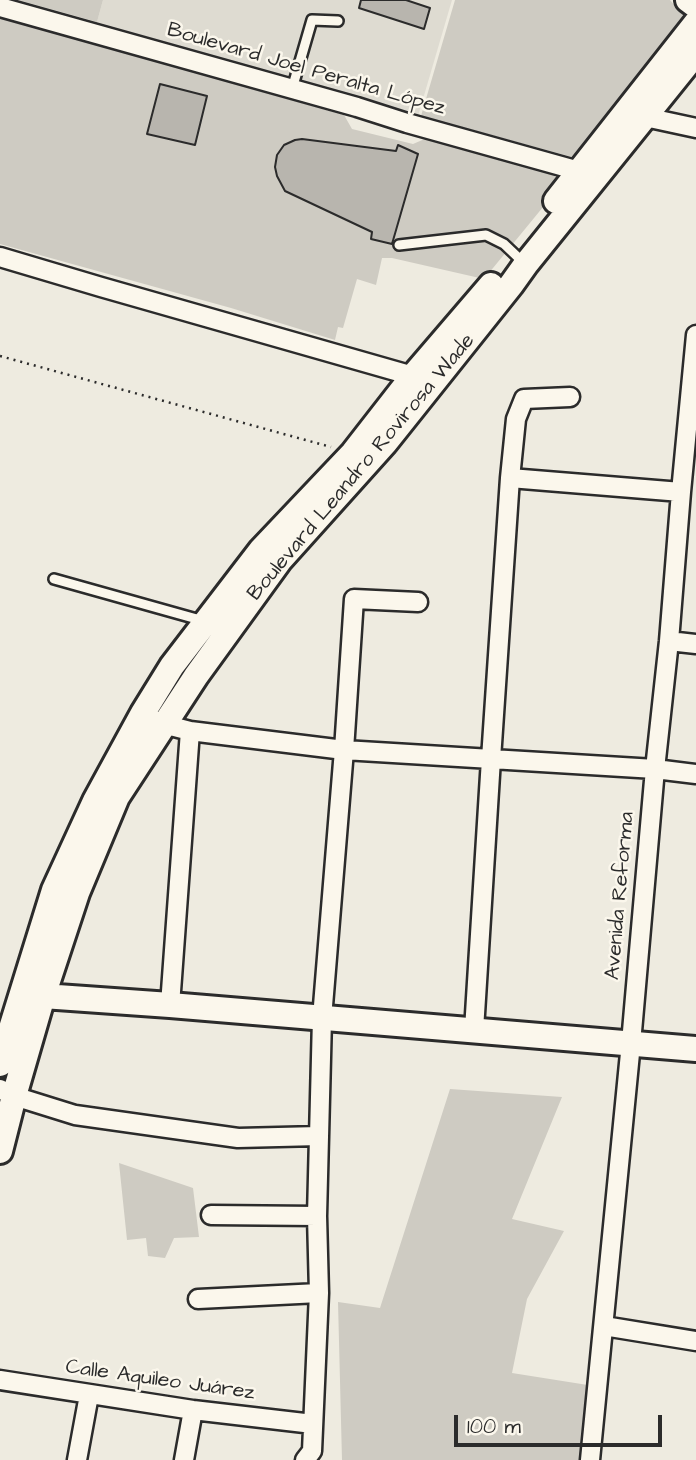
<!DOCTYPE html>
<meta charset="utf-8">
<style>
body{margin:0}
#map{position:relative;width:696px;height:1460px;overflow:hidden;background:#eeebe0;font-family:"Architects Daughter",sans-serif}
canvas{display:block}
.scale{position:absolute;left:454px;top:1415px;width:208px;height:32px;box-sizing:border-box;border:4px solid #2b2b2b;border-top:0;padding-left:9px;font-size:21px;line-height:24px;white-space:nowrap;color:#2b2b2b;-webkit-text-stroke:5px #fbf7ec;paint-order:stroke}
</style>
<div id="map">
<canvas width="696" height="1460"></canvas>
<div class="scale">100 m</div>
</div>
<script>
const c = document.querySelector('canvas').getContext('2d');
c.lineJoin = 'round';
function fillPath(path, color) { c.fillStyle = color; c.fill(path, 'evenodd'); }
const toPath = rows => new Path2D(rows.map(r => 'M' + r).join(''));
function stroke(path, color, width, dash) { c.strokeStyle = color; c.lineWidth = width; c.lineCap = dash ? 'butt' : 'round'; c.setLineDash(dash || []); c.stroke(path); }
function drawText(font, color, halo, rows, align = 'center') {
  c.font = font + ' "Architects Daughter",sans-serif'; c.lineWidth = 5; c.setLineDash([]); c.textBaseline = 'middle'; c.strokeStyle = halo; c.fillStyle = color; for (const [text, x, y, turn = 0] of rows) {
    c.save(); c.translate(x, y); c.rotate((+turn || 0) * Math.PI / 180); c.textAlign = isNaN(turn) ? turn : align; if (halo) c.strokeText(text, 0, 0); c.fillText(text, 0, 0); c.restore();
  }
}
fillPath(toPath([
 [103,0,452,0,418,116,97,22]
]), '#dedbd1');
fillPath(toPath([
 [18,0,103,0,97,22],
 [455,0,670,0,682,14,687,24,581,158,572,157,421,116],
 [0,17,344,115,352,129,413,144,427,138,541,171,552,174,558,179,557,190,484,279,392,258,382,258,376,285,357,279,343,328,338,327,335,340,231,308,0,244],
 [450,1089,562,1097,512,1219,564,1231,527,1299,512,1373,594,1386,586,1460,342,1460,338,1302,380,1308],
 [119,1163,193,1188,199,1237,174,1238,165,1258,148,1256,146,1238,127,1240]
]), '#cecbc2');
const building = toPath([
 [361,0,406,0,430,8,424,29,359,8,361,0],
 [160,84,207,96,195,145,147,134,160,84],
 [302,139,396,151,398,145,418,154,392,244,371,239,372,232,285,191,277,176,275,167,277,155,284,145,295,140,302,139]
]);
fillPath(building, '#b8b5ae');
stroke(building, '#2b2b2b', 2);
const lane = toPath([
 [292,89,312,20,338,21],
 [399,245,486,235,504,244,524,263],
 [54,579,204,621]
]);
const street = toPath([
 [0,7,357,107,407,123,579,171,589,171],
 [645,117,696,128],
 [0,257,101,287,413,376],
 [510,478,681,492],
 [669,641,696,644],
 [154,720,163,724,190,731,344,750,655,769,696,774],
 [170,1005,190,731],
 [474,1030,491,759,510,478,516,419,524,399,570,397],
 [0,1089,14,1096,75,1115,238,1138,319,1136],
 [211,1215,317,1216],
 [198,1299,319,1293],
 [604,1326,696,1341],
 [0,1380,193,1410,313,1424],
 [77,1460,89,1395],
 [184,1460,193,1410],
 [305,1460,312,1451,319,1293,317,1216,322,1018,344,750,354,599,418,602],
 [590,1460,631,1043,655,769,669,641,681,492,696,335]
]);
const secondary = toPath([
 [688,0,696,6],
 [556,201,696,23],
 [28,992,43,996,170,1005,696,1049],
 [0,1064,54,890,95,801,143,713,172,666,261,550,353,453,413,376,491,285],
 [0,1151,14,1096,43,996,77,893,117,797,196,676,280,560,385,443,511,285,526,264,696,53]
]);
stroke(lane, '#2b2b2b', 14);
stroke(street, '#2b2b2b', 23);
stroke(secondary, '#2b2b2b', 30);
stroke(toPath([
 [0,356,331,447]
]), '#2b2b2b', 2.5, [2, 5]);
stroke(lane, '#fbf7ec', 9);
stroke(street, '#fbf7ec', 18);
stroke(secondary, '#fbf7ec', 24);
drawText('21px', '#2b2b2b', '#fbf7ec', [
 ["Boulevard Joel Peralta López",306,70,16],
 ["Boulevard Leandro Rovirosa Wade",362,468,-50],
 ["Avenida Reforma",621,896,-85],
 ["Calle Aquileo Juárez",160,1381,8]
]);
</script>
